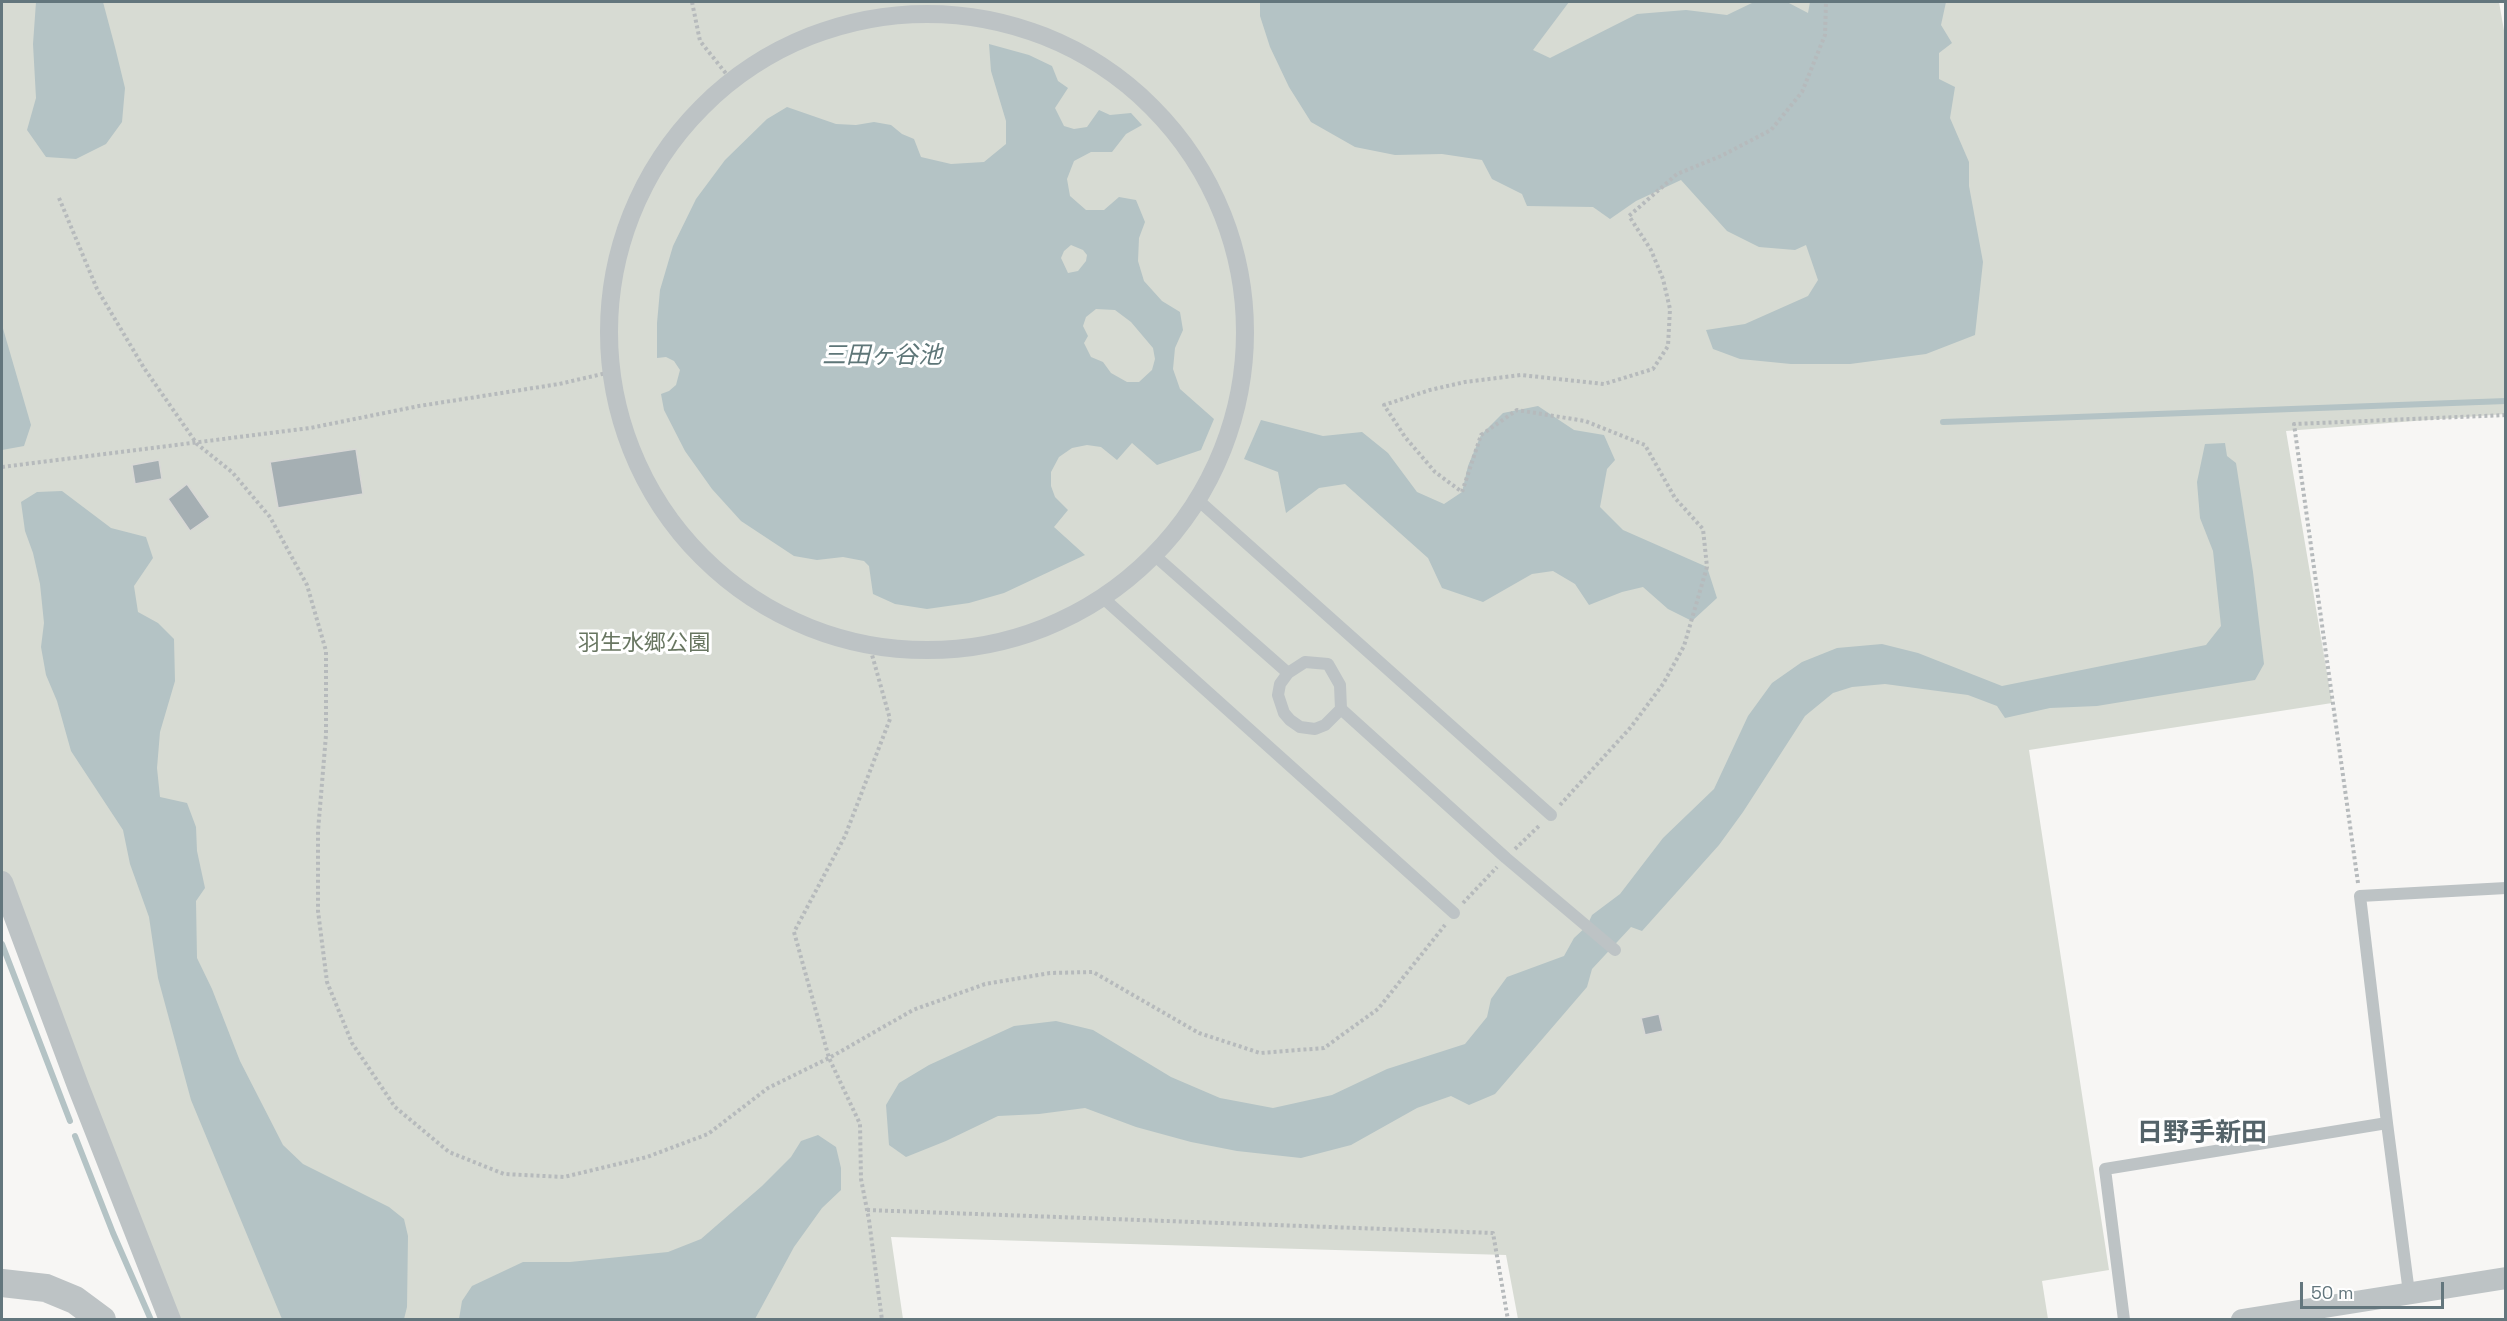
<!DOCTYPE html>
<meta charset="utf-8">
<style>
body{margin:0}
#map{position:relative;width:2507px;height:1321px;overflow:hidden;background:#f7f6f4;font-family:"Space Grotesk",sans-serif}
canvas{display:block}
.frame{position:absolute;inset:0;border:3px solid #63767d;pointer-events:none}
.scale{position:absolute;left:2300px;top:1282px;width:144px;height:27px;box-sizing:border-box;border:3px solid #63767d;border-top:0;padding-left:8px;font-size:18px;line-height:21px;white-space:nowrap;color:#63767d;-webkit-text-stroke:4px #fff;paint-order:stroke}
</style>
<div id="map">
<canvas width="2507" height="1321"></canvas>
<div class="frame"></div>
<div class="scale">50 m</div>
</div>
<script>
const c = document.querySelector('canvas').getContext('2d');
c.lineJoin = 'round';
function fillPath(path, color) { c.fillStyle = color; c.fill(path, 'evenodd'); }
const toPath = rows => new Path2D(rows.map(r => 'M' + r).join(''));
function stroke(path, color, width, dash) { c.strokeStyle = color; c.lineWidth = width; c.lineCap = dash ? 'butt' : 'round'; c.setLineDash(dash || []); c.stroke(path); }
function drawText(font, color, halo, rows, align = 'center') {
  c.font = font + ' "Space Grotesk","Noto Sans JP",sans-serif'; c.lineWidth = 6; c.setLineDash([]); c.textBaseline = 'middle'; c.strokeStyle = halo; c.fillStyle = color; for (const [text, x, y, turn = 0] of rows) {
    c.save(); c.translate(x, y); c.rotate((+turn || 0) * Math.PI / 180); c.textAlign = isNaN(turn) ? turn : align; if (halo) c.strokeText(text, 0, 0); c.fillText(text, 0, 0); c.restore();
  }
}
fillPath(toPath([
 [2,2,2499,2,2506,42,2505,414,2286,431,2332,703,2029,750,2109,1270,2042,1281,2048,1319,1518,1319,1506,1255,891,1237,903,1319,170,1319,2,891]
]), '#d7dbd3');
fillPath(toPath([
 [36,2,103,2,115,47,125,88,122,122,106,144,76,159,46,157,27,130,36,98,33,44],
 [1260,2,1569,2,1533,50,1550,58,1637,14,1686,10,1727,15,1754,2,1787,2,1808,13,1810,2,1946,2,1941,25,1952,43,1939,53,1939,79,1955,87,1950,118,1969,162,1969,186,1983,262,1975,335,1926,354,1850,364,1791,364,1740,359,1713,349,1706,330,1745,324,1808,296,1818,280,1806,245,1795,250,1759,247,1727,231,1681,180,1636,201,1610,219,1593,207,1527,206,1522,194,1492,179,1482,160,1442,154,1395,155,1355,147,1311,122,1289,87,1270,47,1260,16],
 [989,44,1029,55,1052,66,1058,81,1068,88,1055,108,1064,126,1074,129,1087,127,1099,110,1110,115,1131,113,1142,125,1126,134,1112,152,1091,152,1074,161,1067,179,1070,196,1086,210,1104,210,1119,197,1136,200,1145,222,1139,238,1138,261,1144,281,1162,301,1180,312,1183,330,1175,348,1173,369,1180,389,1214,419,1201,450,1157,465,1132,443,1117,460,1101,447,1087,445,1072,448,1059,457,1051,472,1051,486,1055,497,1068,510,1054,527,1085,555,1004,593,969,603,927,609,895,604,873,594,869,566,864,561,843,557,817,560,794,556,741,521,712,489,685,451,664,410,661,394,669,391,676,385,680,370,674,361,666,357,657,358,657,323,660,290,673,246,696,199,725,160,767,119,787,107,836,124,856,125,874,122,891,125,902,134,914,139,921,157,951,164,984,162,1006,144,1006,121,991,71],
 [1071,245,1083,250,1087,255,1086,261,1078,271,1068,273,1061,258,1064,251],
 [1096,309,1115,310,1131,322,1153,348,1155,359,1152,370,1139,382,1127,382,1111,373,1103,362,1091,357,1084,343,1088,336,1083,326,1086,317],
 [2,325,31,425,24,446,2,450],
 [1538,406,1574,430,1604,435,1615,460,1607,469,1600,507,1623,530,1707,567,1717,598,1692,621,1668,609,1643,587,1622,592,1589,605,1575,584,1553,571,1532,574,1483,602,1442,588,1428,558,1345,484,1319,488,1286,513,1278,472,1244,459,1261,420,1323,436,1362,432,1388,453,1417,492,1444,504,1462,492,1468,466,1481,435,1503,413],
 [2225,443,2227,456,2236,463,2253,572,2264,664,2255,680,2097,706,2050,708,2005,718,1997,706,1968,695,1885,684,1852,687,1833,693,1805,716,1743,812,1719,845,1642,931,1631,927,1592,969,1587,987,1495,1094,1469,1105,1451,1096,1417,1108,1351,1145,1301,1158,1237,1151,1191,1142,1136,1127,1085,1108,1039,1114,998,1116,946,1141,906,1157,889,1145,886,1105,899,1083,929,1065,1014,1026,1056,1021,1093,1030,1171,1077,1220,1098,1273,1108,1332,1095,1387,1069,1465,1044,1487,1017,1491,999,1507,977,1564,956,1574,938,1587,926,1592,915,1620,894,1663,838,1714,789,1748,716,1772,683,1802,662,1837,648,1882,644,1918,653,2002,686,2206,645,2221,626,2213,551,2200,518,2197,482,2205,444],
 [62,491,111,528,146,537,153,558,134,586,138,612,158,623,174,639,175,681,160,732,157,768,160,797,187,803,196,827,197,851,205,888,196,901,197,958,212,989,240,1061,283,1145,303,1164,389,1207,404,1219,408,1236,407,1307,404,1319,282,1319,191,1100,158,978,149,917,130,864,123,830,71,751,57,701,46,675,41,647,44,623,40,584,33,553,25,531,21,502,37,492],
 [818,1135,836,1147,841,1168,841,1190,822,1208,794,1247,755,1319,459,1319,462,1301,472,1286,523,1262,570,1262,668,1252,701,1239,762,1186,791,1157,801,1141]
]), '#b4c3c5');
stroke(toPath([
 [1943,422,2506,401],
 [2,944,70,1121],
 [75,1136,113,1233,151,1320]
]), '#b4c3c5', 6);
const building = toPath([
 [356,449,363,494,278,508,270,462,356,449],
 [159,460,162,479,135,484,132,465,159,460],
 [187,484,210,517,190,531,168,499,187,484],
 [1659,1014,1663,1031,1645,1035,1641,1018,1659,1014]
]);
fillPath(building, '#a5afb3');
stroke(building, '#d8d8d6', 1.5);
stroke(toPath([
 [692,2,700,41,732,81],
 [59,198,97,289,144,368,197,444,232,472,270,517,307,585,326,651,326,735,318,831,318,911,327,982,352,1043,395,1107,449,1152,504,1174,564,1177,647,1157,708,1134,768,1088,829,1058,913,1010,985,984,1050,973,1093,972,1199,1033,1260,1053,1324,1048,1378,1009,1445,925],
 [2,467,310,428,419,406,559,384,611,372],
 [869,644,890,719,845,836,794,932,829,1058,860,1124,861,1179,869,1220,882,1320],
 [1560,805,1631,727,1663,684,1684,646,1707,567,1703,529,1675,498,1645,445,1585,421,1517,410,1481,435,1462,492,1435,472,1405,437,1384,405,1430,390,1465,382,1521,375,1604,384,1653,369,1668,346,1670,309,1663,279,1651,250,1629,216,1677,174,1721,156,1771,130,1802,92,1825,35,1826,2],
 [1515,849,1540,825],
 [2358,883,2294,424,2506,415],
 [1463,903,1497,867],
 [867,1210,1493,1233,1508,1320]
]), '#b6babc', 4, [3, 3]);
stroke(toPath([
 [1198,500,1551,815],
 [1154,555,1288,673,1280,684,1278,695,1284,713,1290,720,1300,727,1315,729,1325,725,1341,709,1340,685,1328,664,1305,662,1288,673],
 [1102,597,1454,913],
 [1341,709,1506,858,1615,950],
 [2387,1123,2409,1293],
 [2124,1320,2105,1169,2387,1123,2360,896,2506,888]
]), '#bdc3c5', 12);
stroke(toPath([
 '609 332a318 318 0 1 1 636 0a318 318 0 1 1-636 0Z'
]), '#bdc3c5', 18);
stroke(toPath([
 [2,882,78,1086,170,1320],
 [2242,1320,2506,1278]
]), '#bdc3c5', 22);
stroke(toPath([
 [2,1283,46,1288,75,1300,102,1320]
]), '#bdc3c5', 28);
drawText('22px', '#687661', '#fff', [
 ["羽生水郷公園",644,644]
]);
drawText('italic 24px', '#5e7678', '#fff', [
 ["三田ヶ谷池",882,356]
]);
drawText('bold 26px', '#546369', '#fff', [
 ["日野手新田",2202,1134]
]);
</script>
